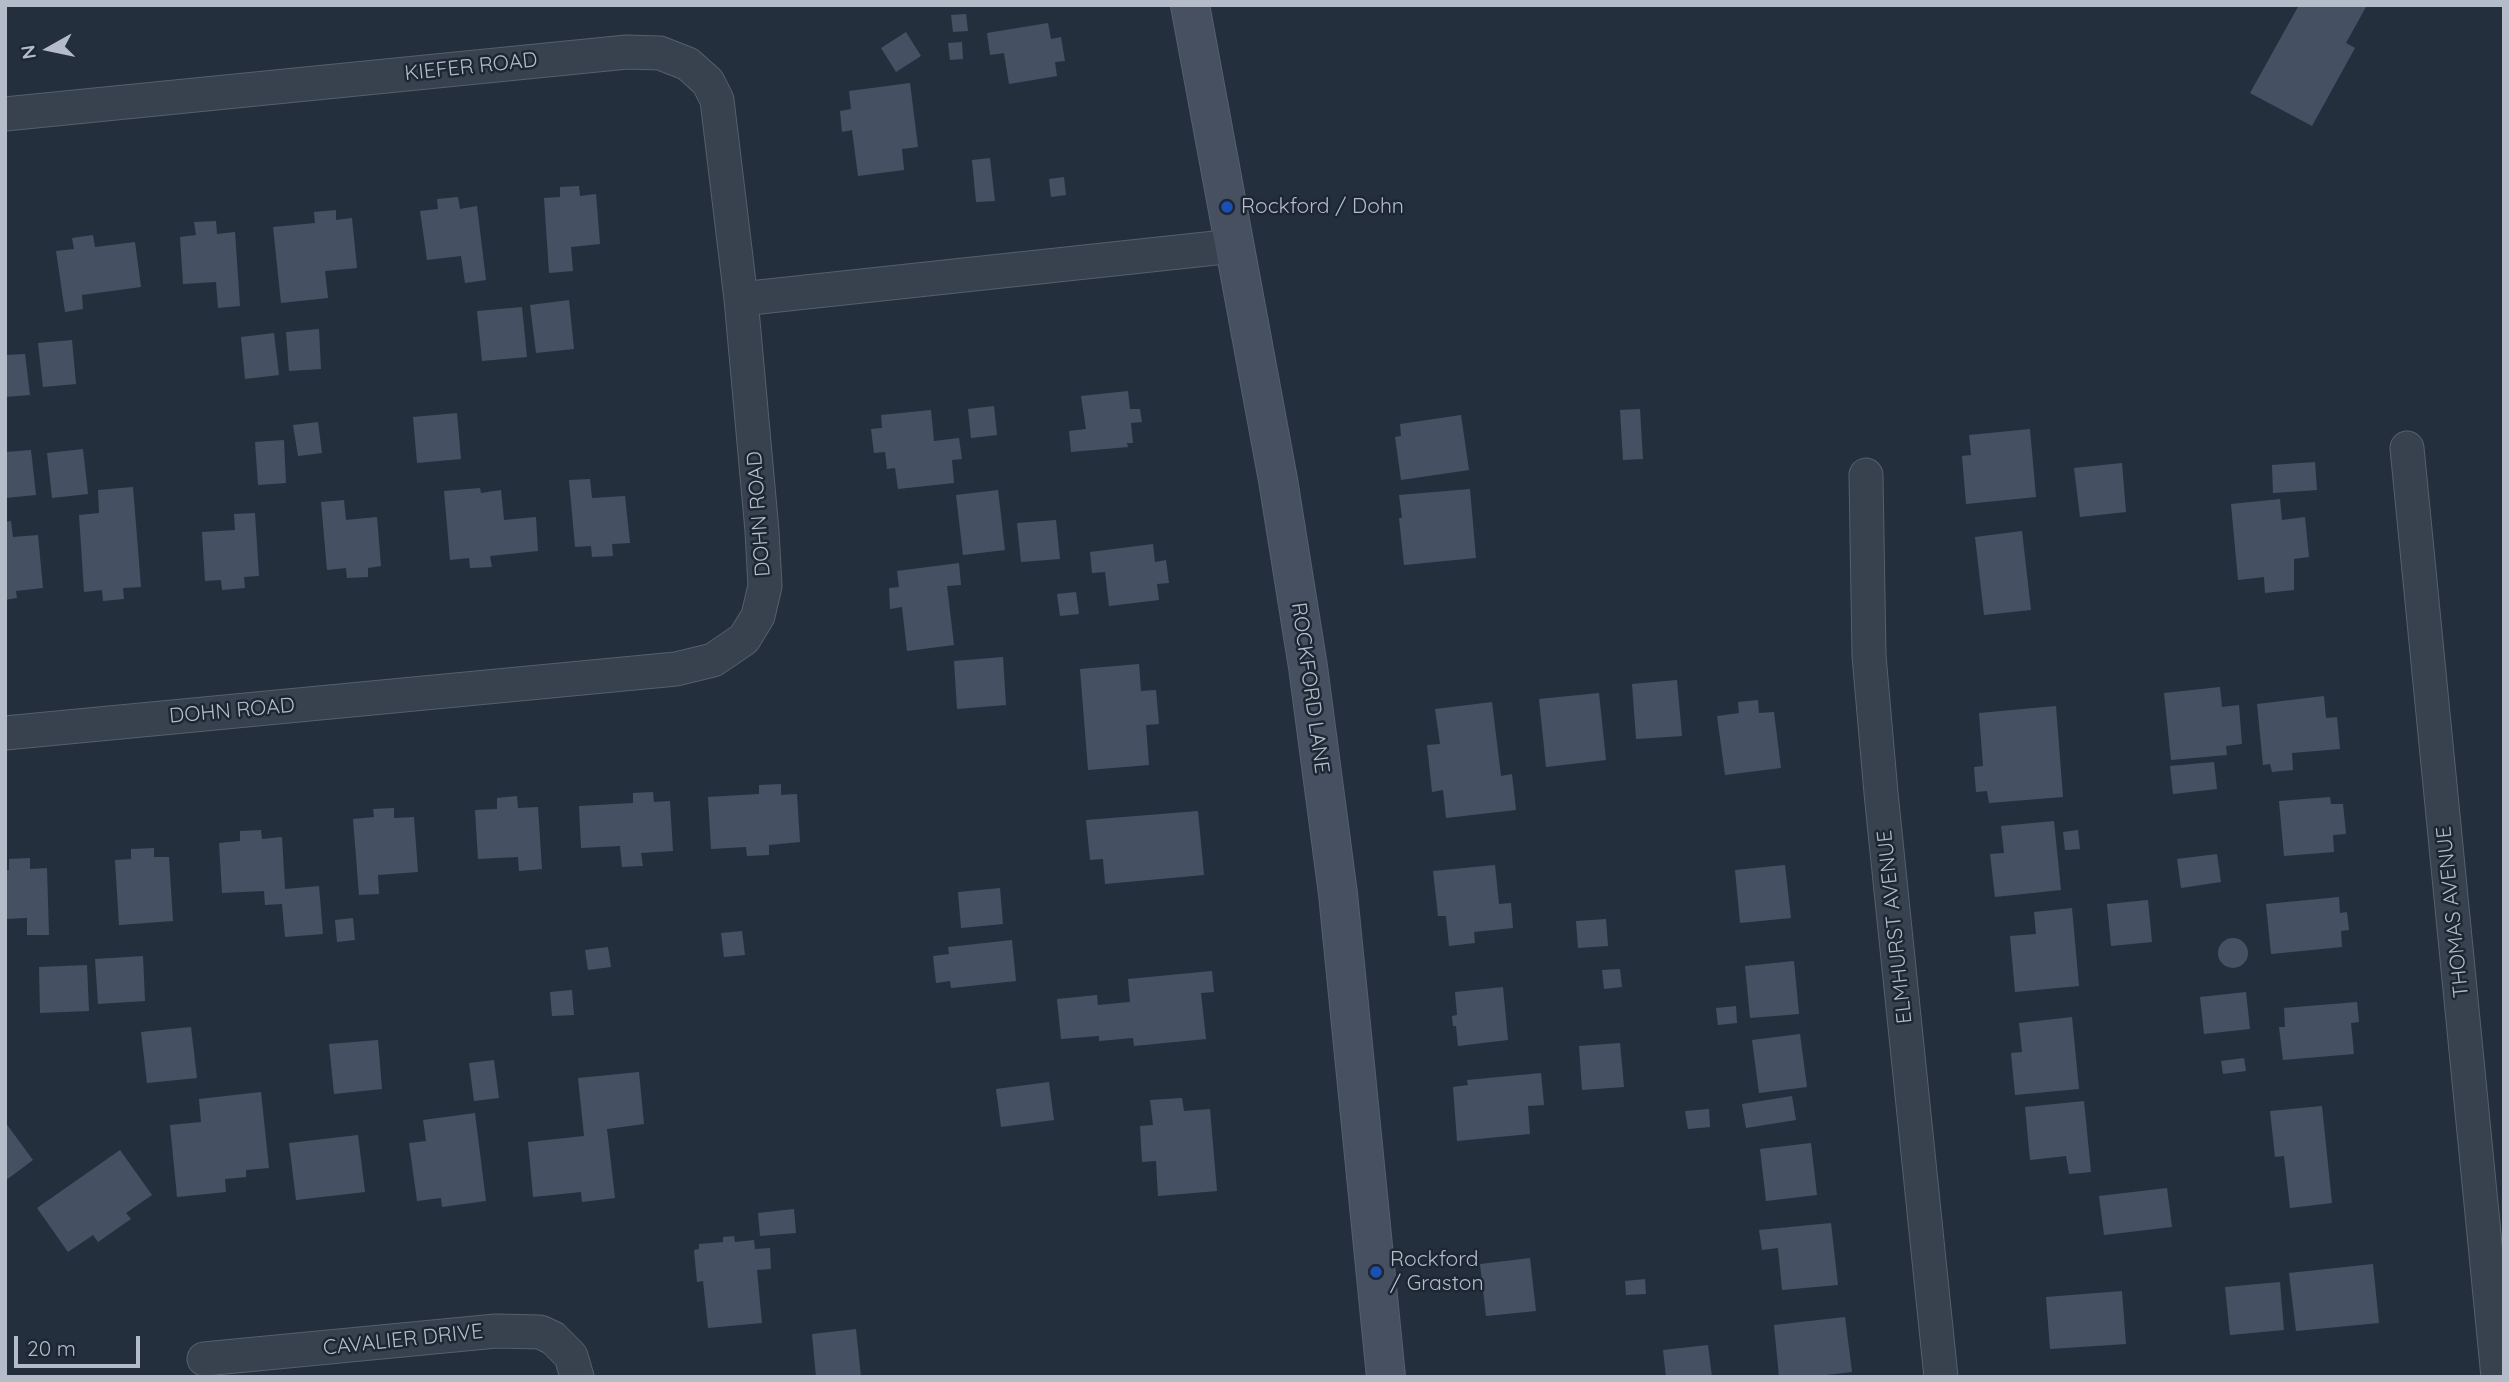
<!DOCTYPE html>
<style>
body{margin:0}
#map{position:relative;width:2509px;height:1382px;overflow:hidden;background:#242f3e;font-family:Quicksand,sans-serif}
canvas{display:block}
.frame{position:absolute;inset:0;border:7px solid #b4bcc9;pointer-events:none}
.north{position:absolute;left:14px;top:14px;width:70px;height:70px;-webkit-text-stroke:5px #1d2633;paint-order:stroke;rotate:261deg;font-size:19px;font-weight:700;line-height:28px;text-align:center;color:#b4bcc9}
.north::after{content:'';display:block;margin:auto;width:24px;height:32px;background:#b4bcc9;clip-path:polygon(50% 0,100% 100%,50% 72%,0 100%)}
.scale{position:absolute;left:14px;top:1336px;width:126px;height:32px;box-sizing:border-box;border:4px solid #b4bcc9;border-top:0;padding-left:9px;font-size:21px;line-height:24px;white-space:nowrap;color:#b4bcc9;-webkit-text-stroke:5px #1d2633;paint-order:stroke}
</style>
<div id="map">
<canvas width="2509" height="1382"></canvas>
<div class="frame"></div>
<div class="north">N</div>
<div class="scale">20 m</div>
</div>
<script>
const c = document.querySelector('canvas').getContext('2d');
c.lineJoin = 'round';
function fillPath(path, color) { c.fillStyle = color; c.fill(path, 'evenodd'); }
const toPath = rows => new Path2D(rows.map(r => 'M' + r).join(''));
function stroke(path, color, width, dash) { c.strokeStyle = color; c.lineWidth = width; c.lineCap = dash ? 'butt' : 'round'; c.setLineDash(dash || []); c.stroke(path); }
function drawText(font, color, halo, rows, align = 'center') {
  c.font = font + ' Quicksand,sans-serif'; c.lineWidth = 5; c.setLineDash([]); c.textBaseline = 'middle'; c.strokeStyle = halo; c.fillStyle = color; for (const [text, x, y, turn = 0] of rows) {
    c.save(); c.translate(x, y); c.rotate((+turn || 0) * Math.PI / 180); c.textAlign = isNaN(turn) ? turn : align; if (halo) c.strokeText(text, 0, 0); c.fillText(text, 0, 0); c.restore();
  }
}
fillPath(toPath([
 [2299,5,2367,5,2346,43,2355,48,2312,126,2250,93],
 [966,14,968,31,953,32,951,15],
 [1048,23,1051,39,1061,37,1065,61,1055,62,1057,76,1009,84,1004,53,990,55,987,33],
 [906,32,921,56,896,72,881,48],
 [962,42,963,59,950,60,948,43],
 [910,83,918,147,902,149,904,170,858,176,852,130,842,132,840,111,851,109,849,91],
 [990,158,995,201,976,202,972,160],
 [1064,177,1066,195,1051,197,1049,179],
 [579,186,580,196,596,194,600,244,571,247,573,271,549,273,544,198,560,197,560,187],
 [458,197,460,209,477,206,486,280,465,283,461,256,427,260,420,211,438,209,437,199],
 [336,210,336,220,352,218,357,268,325,271,328,298,281,303,273,227,315,223,314,212],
 [216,221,217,234,235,232,240,306,218,308,216,282,183,284,180,237,196,235,194,222],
 [93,235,95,247,135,242,141,287,82,295,83,309,65,312,56,251,74,249,72,238],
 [569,300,574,349,536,353,530,305],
 [522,307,527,357,482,361,477,311],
 [319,329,321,369,289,371,286,332],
 [274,333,279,375,245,379,241,337],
 [72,340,76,384,43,387,38,343],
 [25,354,30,395,5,397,5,355],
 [1128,391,1130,409,1140,409,1142,422,1131,423,1133,443,1127,443,1128,447,1071,452,1069,431,1086,429,1081,396],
 [994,406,997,435,971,438,968,409],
 [1640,409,1643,459,1623,460,1620,410],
 [931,410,934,441,959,438,962,459,952,460,954,483,898,489,895,468,887,469,885,452,874,453,871,429,882,428,881,415],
 [457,413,461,459,417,463,413,417],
 [1461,415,1469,470,1401,480,1395,437,1401,436,1400,424],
 [318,422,322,453,298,456,293,425],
 [2030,429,2036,497,1966,504,1962,456,1971,455,1969,435],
 [284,440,286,483,258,485,255,442],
 [83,449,88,494,52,498,47,453],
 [31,450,36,495,5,498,5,452],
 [2315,462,2317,490,2273,493,2272,465],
 [2122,463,2126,512,2080,517,2074,468],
 [590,479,592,498,625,496,630,543,612,544,613,556,592,557,591,546,575,547,569,480],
 [133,487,141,587,123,588,124,599,103,601,102,590,84,592,79,515,99,513,98,490],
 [480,488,481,493,501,490,504,520,536,517,538,551,490,556,492,567,470,568,469,558,450,560,444,491],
 [1470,489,1476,558,1404,565,1399,518,1402,518,1399,495],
 [998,490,1005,550,963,555,956,495],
 [2280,499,2282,520,2305,517,2309,557,2294,559,2294,590,2265,593,2264,577,2238,580,2231,504],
 [344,500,346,520,377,517,381,566,368,568,368,577,347,578,346,568,327,570,321,502],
 [255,513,259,576,244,577,245,588,222,590,221,580,205,581,202,532,235,530,234,514],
 [1056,520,1060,559,1021,562,1017,523],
 [11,521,13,537,38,535,43,588,16,591,17,598,5,600,5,522],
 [2022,531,2031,610,1984,615,1975,537],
 [1153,544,1155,562,1166,560,1169,583,1157,584,1159,600,1109,606,1105,572,1092,573,1090,552],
 [959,563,961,585,947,586,954,645,907,651,902,607,890,609,889,588,899,587,897,571],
 [1076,592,1079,614,1060,616,1057,594],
 [1003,657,1006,705,957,709,954,661],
 [1139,664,1141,691,1156,690,1159,724,1146,725,1149,765,1088,770,1080,669],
 [1677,680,1682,736,1636,739,1632,684],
 [2220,687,2222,707,2239,705,2242,744,2226,746,2227,755,2171,760,2164,693],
 [1599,693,1606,760,1546,767,1539,699],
 [2324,696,2326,718,2337,717,2340,749,2292,753,2293,770,2272,772,2270,764,2263,765,2257,704],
 [1758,700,1759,713,1774,712,1781,768,1725,775,1717,716,1739,713,1738,702],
 [1492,702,1501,776,1512,774,1516,810,1446,818,1443,790,1432,792,1427,745,1440,744,1435,709],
 [2056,706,2063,797,1989,803,1987,791,1976,792,1974,767,1983,766,1979,713],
 [2214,762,2217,789,2173,794,2170,766],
 [781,784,781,795,797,794,800,842,769,845,769,855,747,856,746,847,711,849,708,797,759,794,759,785],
 [653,792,654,802,670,801,673,851,641,853,643,866,622,867,620,846,581,848,579,806,633,803,633,793],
 [517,796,518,808,538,807,542,869,519,871,518,857,478,859,475,810,497,809,497,798],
 [2330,797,2331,804,2343,804,2346,834,2333,835,2334,852,2284,856,2279,801],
 [394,808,394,818,414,817,418,872,378,875,379,894,359,895,353,819,374,817,373,809],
 [1198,811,1204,875,1105,884,1103,859,1090,860,1086,820],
 [2054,821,2061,890,1995,897,1990,854,2004,853,2001,826],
 [261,830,262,839,282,837,285,889,319,886,323,934,285,937,282,904,265,905,264,891,222,893,219,843,240,841,240,831],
 [2078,830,2080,849,2065,850,2063,832],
 [154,848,154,857,169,857,173,921,119,925,115,860,131,859,131,849],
 [2217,854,2221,882,2181,888,2177,859],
 [30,858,30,869,47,868,49,935,27,935,27,918,5,919,5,870,9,870,9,859],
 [1495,865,1499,904,1511,903,1513,928,1474,932,1475,943,1449,946,1446,916,1438,916,1433,871],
 [1785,865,1791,918,1740,923,1735,870],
 [1000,888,1003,924,961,928,958,892],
 [2339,897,2340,913,2347,912,2349,930,2341,931,2342,947,2271,954,2266,904],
 [2148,900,2152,942,2111,946,2107,904],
 [2072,908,2079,986,2015,992,2010,936,2036,934,2034,912],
 [353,918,355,940,337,942,335,920],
 [1606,919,1608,946,1578,948,1576,921],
 [742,931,745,955,724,957,721,933],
 '2218 953a15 15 0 1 1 30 0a15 15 0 1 1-30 0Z',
 [1012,940,1016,981,951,988,950,981,936,983,933,956,949,954,948,947],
 [608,947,611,967,588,970,585,950],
 [143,956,145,1001,98,1004,95,959],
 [1794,961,1799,1014,1750,1018,1745,966],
 [87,965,89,1011,40,1013,39,967],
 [1620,969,1622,987,1604,989,1602,970],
 [1212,971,1214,992,1201,993,1206,1039,1134,1046,1133,1038,1099,1041,1099,1036,1061,1039,1057,999,1097,995,1098,1005,1130,1002,1128,979],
 [1503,987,1508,1040,1458,1046,1456,1026,1453,1026,1452,1016,1457,1015,1455,992],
 [572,990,574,1015,552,1016,550,992],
 [2246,992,2250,1029,2204,1034,2200,997],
 [2357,1002,2359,1022,2351,1023,2354,1054,2283,1060,2279,1027,2285,1027,2284,1008],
 [1736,1006,1737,1023,1718,1025,1716,1008],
 [2072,1017,2079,1089,2015,1095,2011,1053,2022,1052,2019,1023],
 [191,1027,197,1078,147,1083,141,1032],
 [1800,1034,1807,1087,1759,1093,1752,1040],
 [378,1040,382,1089,334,1094,329,1044],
 [1620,1043,1624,1087,1582,1090,1579,1046],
 [2244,1058,2246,1071,2223,1074,2221,1061],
 [494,1060,499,1098,474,1101,469,1063],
 [639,1072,644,1124,607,1129,615,1198,582,1202,581,1192,533,1197,528,1142,584,1136,578,1078],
 [1541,1073,1544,1105,1528,1106,1530,1134,1457,1141,1453,1087,1468,1085,1467,1080],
 [1049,1082,1054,1120,1001,1127,996,1089],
 [261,1092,269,1168,246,1170,246,1177,225,1179,226,1192,177,1197,170,1125,201,1122,199,1099],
 [1792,1096,1796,1120,1746,1128,1742,1104],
 [1182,1098,1184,1111,1210,1109,1217,1191,1158,1196,1156,1161,1142,1162,1140,1126,1153,1125,1150,1100],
 [2084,1101,2091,1172,2069,1174,2066,1156,2030,1160,2025,1107],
 [2322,1106,2332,1203,2290,1208,2284,1156,2275,1157,2270,1111],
 [1709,1109,1710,1127,1688,1129,1685,1111],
 [475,1113,486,1201,442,1207,441,1198,417,1201,409,1143,426,1141,423,1120],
 [5,1122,33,1160,5,1181],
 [358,1135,365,1192,296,1200,289,1143],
 [1811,1143,1817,1195,1766,1201,1760,1149],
 [120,1150,152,1195,126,1213,131,1219,98,1242,93,1235,68,1252,37,1208],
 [2167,1188,2172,1227,2104,1235,2099,1196],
 [794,1209,796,1233,760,1236,758,1213],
 [1831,1223,1838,1285,1782,1290,1778,1248,1762,1250,1759,1230],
 [734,1236,735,1242,754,1240,755,1249,770,1248,771,1269,757,1270,762,1323,708,1328,703,1281,697,1282,694,1250,699,1249,699,1244,723,1242,723,1237],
 [1530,1258,1536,1311,1486,1316,1480,1264],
 [2373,1264,2379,1323,2296,1331,2289,1273],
 [1645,1279,1646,1294,1626,1295,1625,1281],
 [2280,1282,2284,1330,2230,1335,2225,1287],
 [2122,1291,2126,1344,2050,1349,2046,1297],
 [1845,1317,1852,1372,1809,1377,1779,1377,1774,1325],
 [856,1329,861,1377,816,1377,812,1334],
 [1708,1345,1712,1377,1666,1377,1663,1350]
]), '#455162');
const street = toPath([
 [5,114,627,52,660,53,688,64,708,82,717,100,741,299,762,531,765,586,758,616,744,639,713,660,676,669,5,733],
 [741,299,1234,246],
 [2407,448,2498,1377],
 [1866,475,1869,656,1881,793,1941,1377],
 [204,1359,496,1331,540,1332,553,1338,571,1356,577,1377]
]);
const secondary = toPath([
 [1190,5,1278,480,1308,667,1338,894,1386,1377]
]);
stroke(street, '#565f6c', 35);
stroke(secondary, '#565f6c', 40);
stroke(street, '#38414e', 33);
stroke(secondary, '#465061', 38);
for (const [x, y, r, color] of [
 [1227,207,7,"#1a4fb4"],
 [1376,1272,7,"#1a4fb4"]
]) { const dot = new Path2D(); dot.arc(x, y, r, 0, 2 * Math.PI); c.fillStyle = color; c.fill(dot); stroke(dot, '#1d2633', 2.5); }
drawText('21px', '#b4bcc9', '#1d2633', [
 ["KIEFER ROAD",471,67,-6],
 ["DOHN ROAD",759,514,-94],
 ["ROCKFORD LANE",1310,688,82],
 ["DOHN ROAD",232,711,-5],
 ["THOMAS AVENUE",2453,912,-96],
 ["ELMHURST AVENUE",1895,927,-96],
 ["CAVALIER DRIVE",403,1340,-6]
]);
drawText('21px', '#b4bcc9', '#1d2633', [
 ["Rockford / Dohn",1241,207],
 ["Rockford",1390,1260],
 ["/ Graston",1390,1284]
], 'left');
</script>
